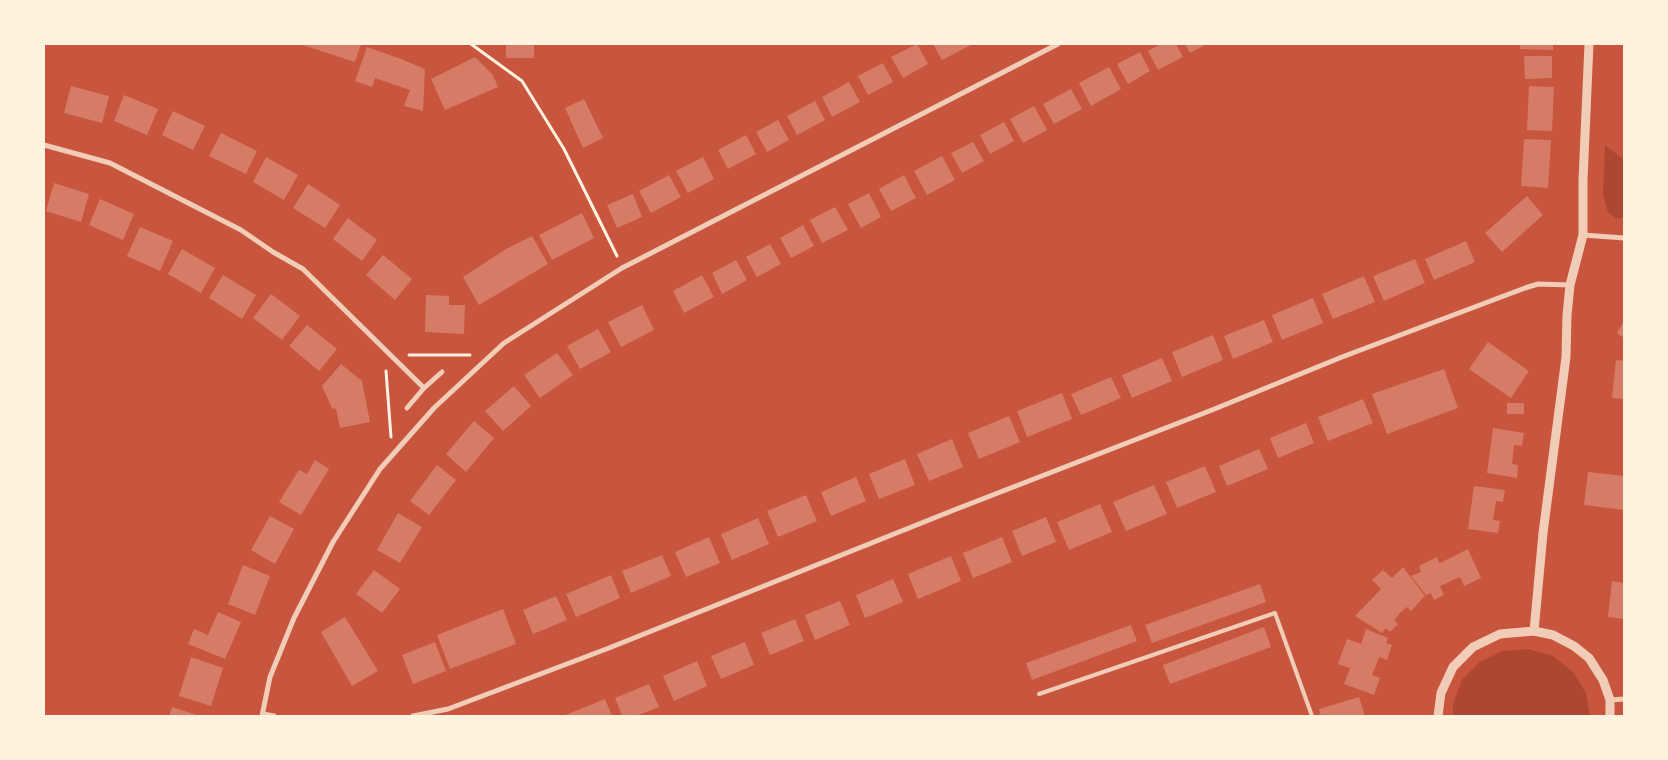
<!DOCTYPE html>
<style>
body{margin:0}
#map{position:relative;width:1668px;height:760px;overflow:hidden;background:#c8553d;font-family:Jost,sans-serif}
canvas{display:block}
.frame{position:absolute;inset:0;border:45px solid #fff3e0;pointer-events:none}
</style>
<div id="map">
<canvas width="1668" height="760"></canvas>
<div class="frame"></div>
</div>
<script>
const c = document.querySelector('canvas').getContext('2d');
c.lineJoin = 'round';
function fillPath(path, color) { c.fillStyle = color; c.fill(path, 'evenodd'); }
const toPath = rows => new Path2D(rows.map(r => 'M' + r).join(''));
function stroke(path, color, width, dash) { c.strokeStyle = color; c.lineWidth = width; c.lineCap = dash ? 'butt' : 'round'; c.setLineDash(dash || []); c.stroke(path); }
fillPath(toPath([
 [1605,145,1624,160,1624,218,1616,218,1608,212,1603,195],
 [1528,649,1553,656,1573,672,1586,693,1590,716,1453,716,1453,704,1462,680,1480,662,1503,651]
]), '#ae4732');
fillPath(toPath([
 [300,44,361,44,355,62],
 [506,44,534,44,534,58,506,58],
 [917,44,928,64,903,78,891,57],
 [933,44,973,44,942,60],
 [1161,44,1176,44,1183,57,1158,70,1148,51],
 [1185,44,1207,44,1190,53],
 [1520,44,1553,44,1553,50,1520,49],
 [367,47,401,59,425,69,423,111,404,106,410,90,375,78,372,87,355,81],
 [1140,52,1150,71,1128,84,1117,64],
 [1524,56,1552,56,1552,78,1525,79],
 [475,57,493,75,498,87,445,110,431,79],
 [883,63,893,82,868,95,858,76],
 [1109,67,1121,89,1091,106,1079,83],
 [849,82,860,102,832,117,822,97],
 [71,86,109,96,102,123,64,113],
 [1529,86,1554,87,1552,131,1527,130],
 [1071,89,1082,109,1054,124,1043,104],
 [124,95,158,109,147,135,114,121],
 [584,99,603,138,583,148,565,108],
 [815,101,825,120,797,135,787,116],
 [1034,106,1047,130,1023,143,1010,119],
 [173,111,205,126,193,150,162,135],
 [778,120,789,140,767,152,756,132],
 [1004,122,1014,141,990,154,980,135],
 [221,133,257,151,246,174,209,156],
 [746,135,756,154,728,169,718,150],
 [1524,139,1551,140,1548,188,1521,186],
 [973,142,984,161,962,173,951,153],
 [942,156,955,180,927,195,914,171],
 [266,157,298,175,284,200,253,182],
 [703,157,714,179,688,193,676,171],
 [669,175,681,197,651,213,639,191],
 [904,175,916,198,891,211,879,189],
 [54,183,89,194,81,222,46,211],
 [308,184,340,205,325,228,293,208],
 [869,193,881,217,861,228,848,204],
 [633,194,642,217,617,228,607,205],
 [1527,196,1543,215,1502,252,1485,233],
 [100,199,134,214,123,240,89,225],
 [835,207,848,230,822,243,810,220],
 [582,213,594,238,552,260,539,235],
 [348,218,377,240,362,261,333,239],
 [803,225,814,246,791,258,780,238],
 [140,227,173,241,160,271,127,256],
 [532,236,548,264,479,305,463,277,506,249],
 [1466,241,1475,262,1434,280,1425,259],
 [770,244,781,264,757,277,746,257],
 [182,249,215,268,201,293,168,274],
 [383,255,412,279,395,300,366,275],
 [1415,259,1425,283,1384,301,1373,276],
 [736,260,747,280,722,294,712,273],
 [223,275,256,295,242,319,209,298],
 [702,275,714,297,684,313,673,291],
 [1364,276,1375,302,1333,319,1322,294],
 [271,294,300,316,282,340,253,318],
 [426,295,449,296,449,305,465,305,464,334,425,332],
 [1313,298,1323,323,1282,340,1272,315],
 [642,305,654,330,621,347,608,322],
 [1264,320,1273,342,1233,359,1224,336],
 [1624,321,1624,338,1617,333],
 [307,325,337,349,319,371,289,346],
 [598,329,611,352,580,369,567,346],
 [1213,335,1223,360,1182,377,1172,352],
 [1488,342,1529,371,1511,398,1469,369],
 [557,353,573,375,540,398,524,375],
 [1162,358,1172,381,1132,398,1122,375],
 [1616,360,1624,361,1624,399,1612,398],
 [341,364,362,381,370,422,340,428,336,409,332,408,322,386],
 [1444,369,1458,408,1387,434,1372,394],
 [1111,377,1121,398,1081,415,1071,394],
 [514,386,531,406,503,431,485,411],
 [1062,393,1072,419,1027,437,1017,411],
 [1363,399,1373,423,1328,441,1318,417],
 [1507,403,1524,403,1524,414,1507,414],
 [1009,416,1020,442,979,459,968,433],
 [474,421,494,438,466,472,446,454],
 [1306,423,1314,443,1278,458,1270,438],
 [1493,428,1524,433,1522,446,1514,445,1512,464,1518,465,1517,478,1487,473],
 [952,439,963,467,929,481,917,454],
 [1259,449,1268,469,1227,486,1219,466],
 [905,459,915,485,879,499,869,474],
 [315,460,329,469,301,515,279,502,299,470,307,474],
 [437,465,456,480,429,515,410,501],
 [1205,466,1216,492,1177,508,1166,482],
 [1588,472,1624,476,1624,510,1584,505],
 [856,477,866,501,831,516,821,492],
 [1154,485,1167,514,1126,531,1113,502],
 [1474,486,1505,490,1503,502,1496,501,1493,520,1500,521,1498,533,1468,529],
 [806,495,817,521,778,537,767,511],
 [1100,504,1112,532,1069,550,1057,522],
 [398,513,422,527,400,563,377,550],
 [270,516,294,529,275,564,251,550],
 [1046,517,1056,542,1022,556,1012,531],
 [758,518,769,544,732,560,721,534],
 [709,537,720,563,686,577,675,552],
 [1002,537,1012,562,973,578,963,553],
 [1468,549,1481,578,1464,586,1460,577,1440,586,1444,595,1434,600,1431,593,1426,595,1411,576,1421,572,1419,566,1437,557,1439,563,1442,562],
 [662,555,671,576,631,593,622,571],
 [951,556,961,581,918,599,908,574],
 [243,565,270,576,255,615,228,604],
 [1403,567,1425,596,1411,611,1407,607,1401,612,1394,620,1398,624,1390,632,1386,628,1382,633,1355,616,1381,589,1372,580,1383,570,1392,578],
 [374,570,400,589,382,613,356,594],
 [611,575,620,598,576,617,566,594],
 [893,579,903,602,865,618,856,595],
 [1612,581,1624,583,1624,619,1608,617],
 [1260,584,1266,602,1152,643,1145,625],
 [556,596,567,620,533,634,523,610],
 [840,601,850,625,815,640,805,615],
 [503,609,516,644,450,669,437,635],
 [218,612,241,622,225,659,188,644,194,629,208,635],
 [345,617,378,671,352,686,321,632],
 [795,619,804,641,770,655,761,633],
 [1131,625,1137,641,1032,680,1026,663],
 [1264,627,1271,647,1170,684,1163,665],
 [1366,629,1388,638,1386,643,1392,645,1387,660,1379,657,1376,665,1372,675,1380,678,1374,695,1344,684,1350,668,1338,664,1347,639,1361,644],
 [435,642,446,671,413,684,402,655],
 [745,642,754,665,721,679,711,656],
 [191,657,223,668,211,706,179,696],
 [697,661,707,686,674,701,663,676],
 [649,684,659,707,636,716,622,716,615,698],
 [1359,697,1365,716,1321,716,1319,709],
 [605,699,612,716,563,716],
 [172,707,200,716,169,716]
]), '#d67c66');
stroke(toPath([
 [471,44,522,81,564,149,617,256],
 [409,355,470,355],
 [386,371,391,437]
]), '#fff3e0', 3);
stroke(toPath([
 [1039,694,1275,613,1312,716]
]), '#f1ccb7', 4);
stroke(toPath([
 [44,145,110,163,241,230,273,252,303,269,424,388],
 [1583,235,1624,238],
 [407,408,424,388,442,372],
 [1610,700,1624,699],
 [263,714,274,716],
 [262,716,270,677,294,618,333,542,380,469,434,408,504,343,622,268,1058,44],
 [413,716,448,709,609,648,954,510,1212,410,1342,357,1525,288,1538,284,1570,285]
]), '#f1ccb7', 5);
stroke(toPath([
 [1534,631,1543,533,1566,357,1567,315,1570,285,1583,235,1583,180,1589,44],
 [1438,716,1441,693,1453,667,1473,647,1500,634,1534,631,1553,635,1574,646,1589,658,1603,680,1610,700,1610,716]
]), '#f1ccb7', 9);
</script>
